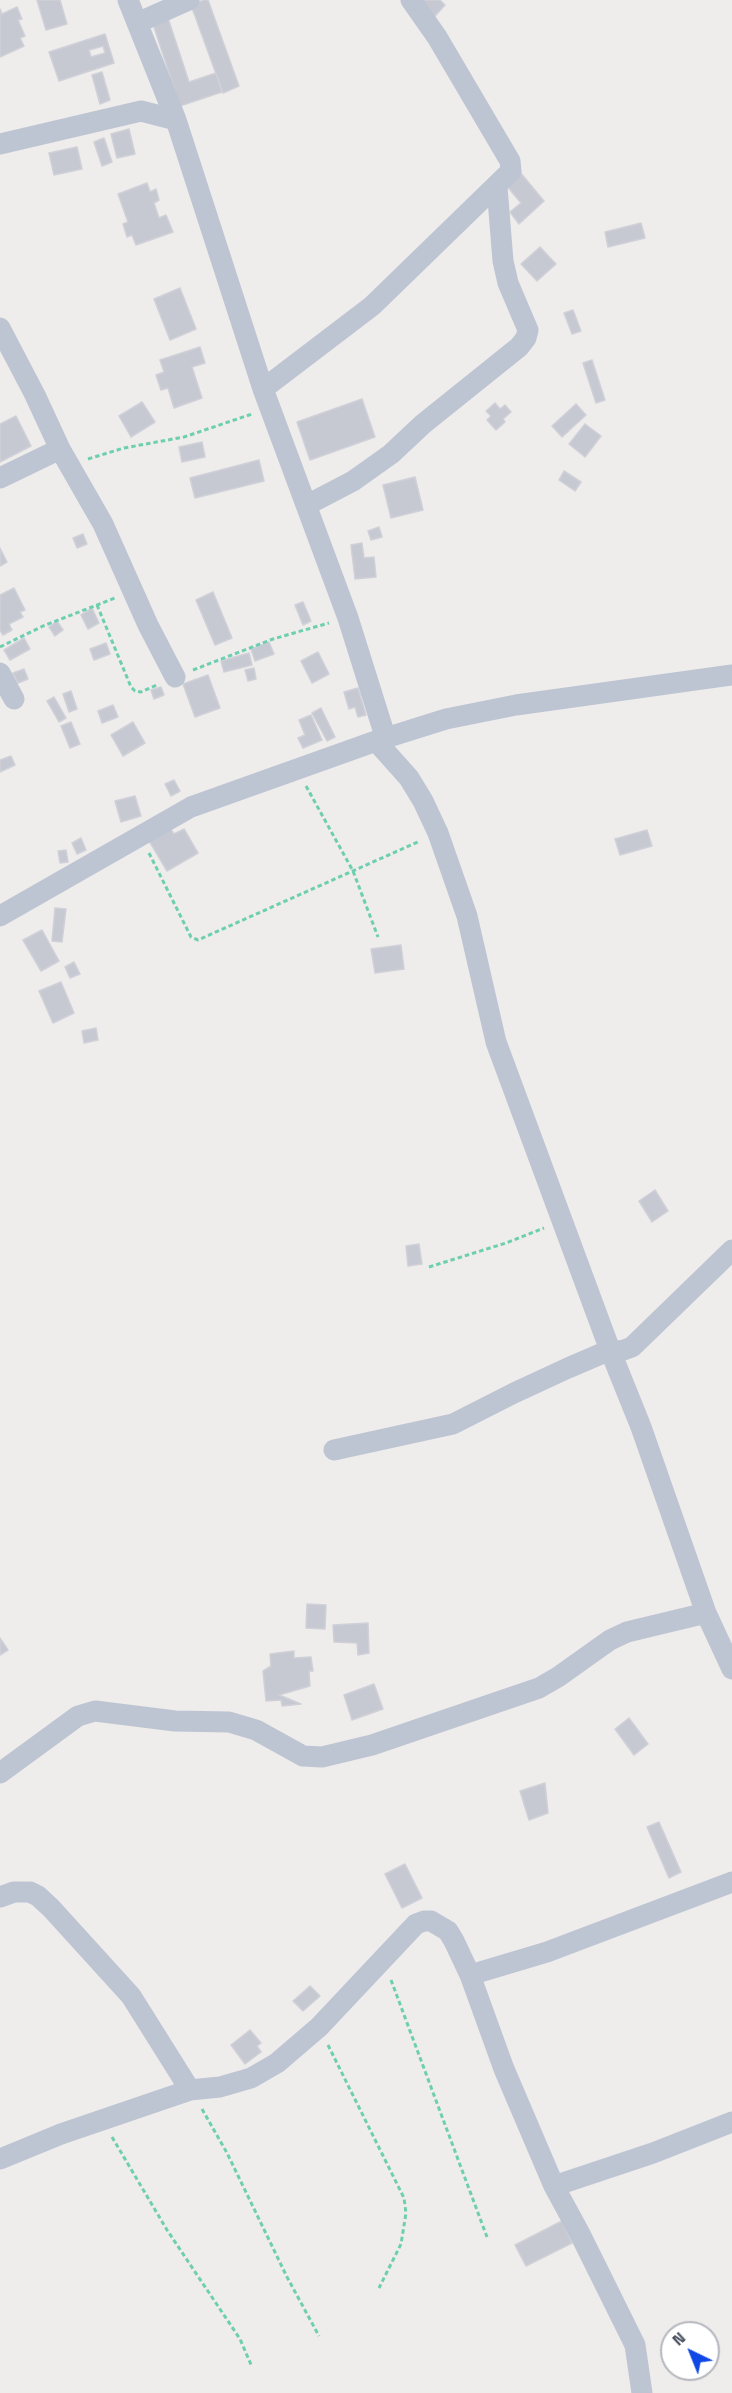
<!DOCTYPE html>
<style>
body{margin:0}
#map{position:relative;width:732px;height:2393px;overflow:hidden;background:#efecec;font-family:"Space Grotesk",sans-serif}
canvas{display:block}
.north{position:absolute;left:660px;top:2321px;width:60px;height:60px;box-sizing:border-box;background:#fff;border:2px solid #b4b7bd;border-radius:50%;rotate:317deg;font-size:16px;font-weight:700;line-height:24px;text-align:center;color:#434b5a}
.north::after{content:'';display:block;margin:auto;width:21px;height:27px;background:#1048e5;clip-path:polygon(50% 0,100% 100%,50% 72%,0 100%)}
</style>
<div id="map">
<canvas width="732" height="2393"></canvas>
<div class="north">N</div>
</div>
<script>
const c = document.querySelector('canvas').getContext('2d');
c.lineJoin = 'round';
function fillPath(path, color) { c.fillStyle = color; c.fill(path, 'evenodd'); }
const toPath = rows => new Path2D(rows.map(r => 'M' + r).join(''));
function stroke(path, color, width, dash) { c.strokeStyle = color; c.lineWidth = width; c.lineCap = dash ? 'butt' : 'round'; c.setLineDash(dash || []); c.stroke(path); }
const building = toPath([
 [37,0,60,0,67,24,46,30,37,0],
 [204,0,208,0,239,86,223,93,191,5,204,0],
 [417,0,440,0,445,5,435,16,417,0],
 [17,7,22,19,18,20,25,36,20,38,24,46,0,57,0,9,2,14,17,7],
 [167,15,189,82,216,73,222,92,180,106,152,21,167,15],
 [105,34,114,63,59,81,49,52,105,34],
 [103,46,105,53,91,57,89,50,103,46],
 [102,72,110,100,100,104,92,75,102,72],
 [129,129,135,154,117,158,111,134,129,129],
 [104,138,112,162,102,166,94,142,104,138],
 [77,147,82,169,54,175,49,153,77,147],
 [519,171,544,201,519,224,510,212,521,203,506,185,519,171],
 [147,183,150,192,156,189,159,200,154,203,159,218,166,215,173,232,136,245,132,235,127,237,123,224,128,222,118,194,147,183],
 [641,223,645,238,608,247,605,232,641,223],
 [540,247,556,264,537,281,521,264,540,247],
 [180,288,196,329,170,340,154,299,180,288],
 [573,310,581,331,572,334,564,313,573,310],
 [200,347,205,363,192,367,202,398,174,408,168,388,161,390,156,375,164,372,160,360,200,347],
 [592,360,605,400,596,403,583,363,592,360],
 [362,399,375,437,310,460,297,422,362,399],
 [142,402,155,422,131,437,119,416,142,402],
 [495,403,500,409,505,405,511,412,503,419,505,422,496,430,487,420,491,416,486,411,495,403],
 [576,404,586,415,562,437,552,426,576,404],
 [16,416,31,446,0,462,0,424,16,416],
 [585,424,601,436,585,457,569,444,585,424],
 [202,442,205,457,182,462,179,447,202,442],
 [259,460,264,481,195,498,190,478,259,460],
 [564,471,581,482,575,491,559,480,564,471],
 [415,477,423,510,391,518,383,485,415,477],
 [379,527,382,537,371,540,368,531,379,527],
 [83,534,87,544,77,548,73,538,83,534],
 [362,543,364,558,374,557,376,577,355,579,351,545,362,543],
 [0,548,7,562,0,566,0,548],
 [14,588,25,610,20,612,23,617,9,624,12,630,3,635,0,630,0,595,14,588],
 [213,592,232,638,215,645,196,600,213,592],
 [303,602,311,621,303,625,295,605,303,602],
 [92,608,99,623,88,629,81,615,92,608],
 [57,621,63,630,55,636,49,627,57,621],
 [24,638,30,649,10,660,4,650,24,638],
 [269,642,274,654,255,661,251,649,269,642],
 [106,643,110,654,94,660,90,649,106,643],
 [318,652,329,674,312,683,301,661,318,652],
 [249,653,252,665,224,672,221,661,249,653],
 [254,668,256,679,248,681,245,670,254,668],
 [24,669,28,679,18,683,13,673,24,669],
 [208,675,220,708,195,717,183,684,208,675],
 [161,687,164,695,154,699,151,690,161,687],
 [358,688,366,715,358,717,355,707,349,709,344,692,358,688],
 [71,691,77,709,69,712,63,694,71,691],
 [54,697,66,718,59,722,47,701,54,697],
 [113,705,118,717,102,723,98,711,113,705],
 [321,708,335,737,327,741,312,713,321,708],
 [311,715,322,740,303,748,298,738,305,735,299,720,311,715],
 [71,722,80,744,70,748,61,726,71,722],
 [133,722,145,743,123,756,111,735,133,722],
 [11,756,15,765,0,772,0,760,11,756],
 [174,780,180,791,171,796,165,784,174,780],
 [135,796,141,816,121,822,115,801,135,796],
 [169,827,174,834,184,829,198,853,167,871,148,839,169,827],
 [647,830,652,846,620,855,615,839,647,830],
 [81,838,86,850,77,854,72,843,81,838],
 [66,850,68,862,60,863,58,851,66,850],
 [55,908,66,909,62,942,52,941,55,908],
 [42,930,59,961,41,971,23,940,42,930],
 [401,945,404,969,375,973,371,949,401,945],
 [74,962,80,974,70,978,65,967,74,962],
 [61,982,74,1013,53,1023,39,991,61,982],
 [96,1028,98,1040,84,1043,82,1031,96,1028],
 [655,1190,668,1211,652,1222,639,1201,655,1190],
 [419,1244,422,1264,408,1266,406,1246,419,1244],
 [307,1604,326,1605,325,1629,306,1628,307,1604],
 [368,1623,369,1653,358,1655,357,1643,334,1642,333,1625,368,1623],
 [0,1638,8,1650,0,1655,0,1638],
 [294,1651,294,1658,311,1657,313,1671,309,1671,310,1686,279,1695,301,1704,282,1706,281,1700,266,1701,263,1671,271,1666,270,1654,294,1651],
 [374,1684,383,1709,352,1720,344,1695,374,1684],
 [629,1718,648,1744,634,1755,615,1729,629,1718],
 [545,1783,548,1813,529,1820,520,1791,545,1783],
 [659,1822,681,1872,669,1878,647,1827,659,1822],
 [405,1864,422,1898,402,1908,385,1874,405,1864],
 [310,1986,320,1996,303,2011,293,2001,310,1986],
 [250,2030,261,2043,257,2046,261,2052,245,2064,231,2045,250,2030],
 [562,2221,572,2243,526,2266,515,2245,562,2221]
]);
fillPath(building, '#c7c9d2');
stroke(building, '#cfd0d8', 1.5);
stroke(toPath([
 [88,459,124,448,184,437,252,414],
 [97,605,131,687,135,691,141,692,157,685],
 [0,647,43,626,115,598],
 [193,670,273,639,329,623],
 [306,786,353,871,378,937],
 [149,853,191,937,198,940,420,841],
 [429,1267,506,1243,544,1228],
 [391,1980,487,2237],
 [328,2045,404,2198,406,2213,401,2244,379,2288],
 [202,2109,227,2153,287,2277,319,2336],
 [112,2137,167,2230,240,2339,252,2367]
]), '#6dcfb0', 3, [4.5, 3]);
stroke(toPath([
 [128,0,176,120,263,389,348,618,386,739],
 [137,23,189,0],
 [0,144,141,111,176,120],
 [0,328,35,395,60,449,103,524,148,625,175,677],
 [263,389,372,306,511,171,510,161,437,37,411,0],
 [0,478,60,449],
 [307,505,353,481,391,454,423,424,519,347,526,338,528,330,508,283,503,261,497,187],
 [0,673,14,699],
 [376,741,409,778,423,801,438,833,467,916,496,1042,610,1350,641,1427,706,1613,732,1669],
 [0,916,191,807,376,741,446,719,516,705,732,675],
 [334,1450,453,1424,514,1393,568,1368,610,1350,621,1351,632,1347,732,1250],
 [0,1773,78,1716,95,1711,175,1721,229,1722,256,1730,303,1756,322,1757,372,1745,539,1688,558,1677,610,1640,627,1632,706,1613],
 [0,1897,14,1892,30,1892,38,1896,51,1908,131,1996,190,2090],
 [470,1975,547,1952,732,1882],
 [0,2159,61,2134,190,2090,220,2087,251,2078,277,2063,319,2027,416,1924,424,1921,431,1921,448,1931,454,1941,470,1975,504,2069,554,2186,580,2234,635,2345,642,2393],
 [554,2186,653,2153,732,2122]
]), '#bec5d2', 21);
</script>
